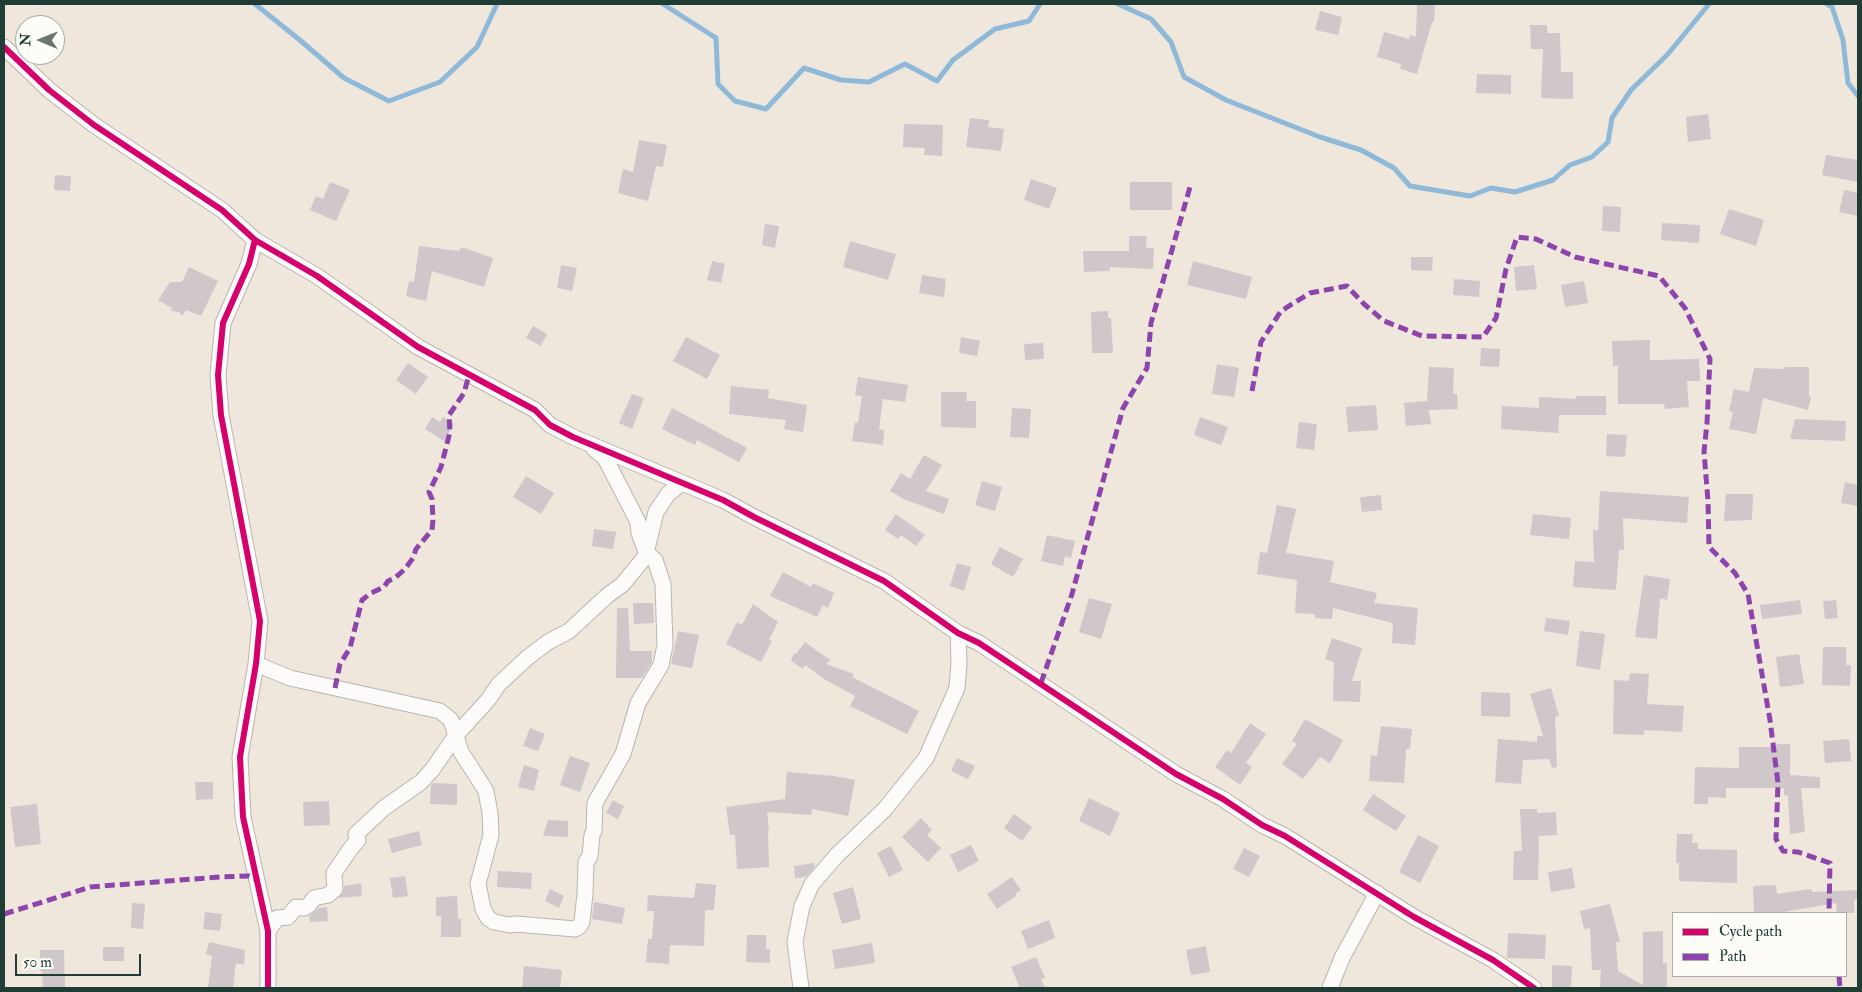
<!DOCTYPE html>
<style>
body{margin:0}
#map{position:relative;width:1862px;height:992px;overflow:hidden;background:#efe7dc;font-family:"IM FELL Double Pica",serif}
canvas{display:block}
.frame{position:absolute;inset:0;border:5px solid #1f3d34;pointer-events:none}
.legend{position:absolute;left:1672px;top:912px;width:175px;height:65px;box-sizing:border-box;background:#fdfcf7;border:1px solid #a4b0a9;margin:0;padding:6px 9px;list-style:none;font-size:15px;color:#1f3d34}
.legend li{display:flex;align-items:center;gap:10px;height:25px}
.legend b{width:25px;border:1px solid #a4b0a9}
.north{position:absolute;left:15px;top:15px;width:50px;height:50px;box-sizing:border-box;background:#fdfcf7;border:1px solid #a4b0a9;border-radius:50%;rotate:271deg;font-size:14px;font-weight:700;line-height:20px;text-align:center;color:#1f3d34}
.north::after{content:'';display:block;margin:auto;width:18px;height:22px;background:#68786f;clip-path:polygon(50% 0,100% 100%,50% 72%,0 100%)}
.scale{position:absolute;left:15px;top:954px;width:126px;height:22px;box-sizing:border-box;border:2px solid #1f3d34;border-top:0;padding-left:6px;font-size:15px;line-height:18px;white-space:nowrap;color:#1f3d34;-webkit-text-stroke:4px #fdfcf7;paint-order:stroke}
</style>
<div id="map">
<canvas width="1862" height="992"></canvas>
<div class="frame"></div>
<ul class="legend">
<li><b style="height:6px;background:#d6006c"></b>Cycle path</li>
<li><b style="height:6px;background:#8e44ad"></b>Path</li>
</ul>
<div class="north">N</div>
<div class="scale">50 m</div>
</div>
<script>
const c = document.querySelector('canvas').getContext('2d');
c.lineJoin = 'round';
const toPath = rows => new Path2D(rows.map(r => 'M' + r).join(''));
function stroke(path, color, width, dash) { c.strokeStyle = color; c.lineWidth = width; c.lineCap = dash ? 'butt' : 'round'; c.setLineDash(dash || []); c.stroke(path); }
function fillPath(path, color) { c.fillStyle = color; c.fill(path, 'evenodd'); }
stroke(toPath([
 [255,4,301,41,344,78,389,101,440,82,477,47,497,4],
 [663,4,716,38,718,84,735,101,766,109,804,68,841,80,869,82,905,64,937,81,953,60,995,29,1029,21,1040,4],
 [1118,4,1151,19,1171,42,1184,77,1226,100,1320,137,1361,150,1394,168,1410,186,1470,196,1491,188,1515,192,1553,180,1570,165,1592,157,1608,142,1612,118,1631,90,1668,54,1709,4],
 [1827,4,1832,7,1843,40,1848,83,1858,96]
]), '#8eb9d8', 5);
fillPath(toPath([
 [1417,4,1435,5,1434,22,1432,22,1417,74,1400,69,1401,64,1377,57,1384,32,1409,39,1410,35,1416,37],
 [1320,11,1342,17,1338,35,1315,30],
 [1530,25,1547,25,1547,33,1560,33,1561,72,1573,72,1573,99,1541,98,1543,49,1531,49],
 [1477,74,1511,75,1511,94,1476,93],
 [1708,114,1711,139,1688,142,1686,117],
 [970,118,989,120,988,127,1004,129,1001,151,966,147],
 [904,124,943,125,942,156,924,155,925,148,903,147],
 [639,140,667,145,663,167,656,166,648,201,618,193,623,169,633,172],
 [1826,155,1858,160,1857,182,1822,175],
 [55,175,71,176,70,191,54,190],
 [1031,179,1057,188,1049,209,1024,200],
 [330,182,350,190,336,221,310,210,316,196,323,199],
 [1130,182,1172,182,1172,210,1130,210],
 [1844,190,1858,193,1858,216,1839,212],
 [1603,206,1621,207,1620,232,1602,231],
 [1729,209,1764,220,1756,246,1720,234],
 [1662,223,1700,225,1699,243,1661,240],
 [765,224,779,226,775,248,762,245],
 [1129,236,1147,236,1146,248,1154,248,1153,269,1110,267,1110,271,1084,272,1083,251,1129,251],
 [850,241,896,254,888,280,843,267],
 [419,246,459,251,461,247,493,258,484,287,432,271,426,301,406,296,409,281,414,282],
 [1411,257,1433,257,1432,271,1411,270],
 [712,261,725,264,721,283,707,280],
 [1193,261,1252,277,1246,299,1187,285],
 [561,265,577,268,572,291,557,288],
 [1534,265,1537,289,1516,291,1514,267],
 [189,267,218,281,201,316,186,310,182,316,179,312,171,311,172,308,158,300,170,282,182,282],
 [922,275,946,279,944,297,919,293],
 [1454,279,1480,281,1479,297,1453,295],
 [1584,281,1588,303,1565,307,1561,285],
 [1108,311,1108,318,1111,318,1113,353,1092,353,1091,312],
 [533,326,547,334,541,346,526,338],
 [686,337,720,355,707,379,673,361],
 [961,337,980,341,977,356,959,353],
 [1650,340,1650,360,1699,359,1700,381,1687,381,1689,407,1665,409,1664,404,1618,404,1618,366,1613,366,1612,341],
 [1043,343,1044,359,1025,360,1024,344],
 [1481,348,1500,349,1499,367,1480,366],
 [408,363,428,377,416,394,396,380],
 [1217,364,1239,368,1234,397,1212,394],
 [1429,367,1454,368,1453,394,1457,394,1458,409,1429,410,1431,424,1406,426,1404,403,1427,401],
 [1785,367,1809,367,1809,397,1811,397,1808,410,1763,398,1756,434,1729,429,1733,412,1729,411,1734,389,1749,392,1754,368,1785,369],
 [858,377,908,385,905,402,883,399,879,429,884,430,883,445,852,441,855,422,858,423,862,396,855,395],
 [731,386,769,390,768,398,807,405,803,432,784,429,786,420,729,414],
 [941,392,967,392,966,401,976,401,976,428,941,427],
 [632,394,644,398,632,429,619,423],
 [1576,396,1606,396,1606,415,1559,415,1558,433,1501,429,1502,406,1539,408,1539,397,1576,399],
 [1376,405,1378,430,1348,432,1346,407],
 [672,408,747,448,739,462,697,440,695,445,662,429],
 [1012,408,1031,409,1029,438,1010,437],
 [432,417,440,422,443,417,454,424,444,441,425,429],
 [1200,417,1228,427,1221,445,1194,435],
 [1795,419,1846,421,1845,441,1790,439],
 [1299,422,1317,424,1314,450,1296,448],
 [1607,434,1627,435,1625,457,1606,456],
 [924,455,942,465,926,491,949,499,944,514,906,500,890,491,901,473,910,479],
 [526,476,554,493,541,514,513,497],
 [982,481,1002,487,995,511,975,505],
 [1845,482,1858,485,1858,506,1841,503],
 [1600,491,1689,497,1687,523,1623,518,1624,550,1619,550,1616,590,1573,587,1575,561,1594,562,1593,530,1598,530],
 [1726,494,1753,494,1752,520,1724,521],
 [1381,495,1382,510,1362,512,1360,497],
 [1277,505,1296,509,1286,553,1334,561,1330,582,1377,593,1374,603,1418,608,1415,645,1392,643,1393,623,1333,608,1332,619,1315,618,1315,614,1295,613,1297,580,1257,574,1260,552,1267,553],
 [896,514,925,535,916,546,901,535,898,539,885,530],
 [1533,514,1571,518,1569,539,1530,535],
 [594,529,616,532,613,549,592,546],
 [1047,535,1075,541,1071,558,1065,556,1063,566,1041,561],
 [1000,547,1023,559,1013,577,991,564],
 [957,563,971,567,964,591,950,586],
 [783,572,811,587,813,583,834,593,828,608,823,605,817,617,770,596],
 [1644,575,1670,579,1667,600,1660,598,1657,639,1635,637],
 [1089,598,1112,604,1101,639,1079,632],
 [1800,600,1802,614,1762,619,1760,605],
 [1836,600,1838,618,1825,619,1823,601],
 [633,603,653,603,654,623,634,624],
 [753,604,778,622,769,640,772,641,761,662,726,644,737,622,742,625],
 [617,608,628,608,630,651,652,651,652,662,642,678,616,678],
 [1546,618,1570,621,1568,635,1544,631],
 [678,631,699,635,692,668,671,664],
 [1580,631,1605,634,1600,670,1576,666],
 [1332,638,1362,648,1352,681,1361,681,1360,702,1333,701,1334,662,1325,659],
 [805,642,830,660,826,664,854,674,852,677,919,711,907,734,850,706,855,696,824,679,805,665,803,669,791,661,794,653,796,654],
 [1823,647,1846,647,1846,665,1851,665,1850,686,1822,685],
 [1799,654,1804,684,1780,687,1776,657],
 [1630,673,1649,674,1647,704,1684,706,1682,732,1644,730,1644,735,1613,734,1614,680,1629,681],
 [1551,688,1559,716,1555,717,1557,767,1552,768,1549,759,1523,760,1521,784,1495,782,1498,739,1537,742,1537,736,1543,736,1530,694],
 [1481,692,1510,693,1510,717,1481,716],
 [1305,719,1343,740,1330,763,1320,757,1303,779,1282,764,1297,744,1292,741],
 [1250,723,1266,734,1246,763,1252,767,1240,785,1215,767,1227,750,1231,753],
 [1381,726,1412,729,1410,749,1406,749,1404,783,1369,781,1371,755,1377,756],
 [530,728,545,734,538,751,523,746],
 [1849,739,1851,761,1825,763,1823,741],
 [1776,744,1790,744,1790,775,1820,777,1820,788,1801,788,1805,832,1790,834,1788,796,1784,795,1784,788,1726,788,1726,798,1708,797,1708,804,1694,804,1695,767,1739,768,1739,747,1776,747],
 [570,756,590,763,580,792,560,785],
 [957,758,975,766,968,779,951,771],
 [524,765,539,770,534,791,518,787],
 [787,772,834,776,855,780,848,816,812,809,811,815,767,812,769,830,768,830,769,867,737,869,735,835,730,835,726,807,785,799],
 [195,782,213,782,213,799,196,800],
 [433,783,457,784,457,805,430,804,431,785],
 [1373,794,1406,816,1396,831,1363,810],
 [1089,798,1120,813,1110,836,1079,821],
 [613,800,624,806,618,819,606,813],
 [329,801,330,825,304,826,303,802],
 [37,804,41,844,15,847,10,807],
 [1520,809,1537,809,1537,813,1556,812,1557,835,1539,836,1538,880,1513,880,1514,851,1522,851],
 [1014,814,1032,827,1022,841,1004,828],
 [921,818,932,830,927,835,941,848,928,862,902,837],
 [548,820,568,821,568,837,543,836],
 [419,831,422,845,392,853,388,839],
 [1677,834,1693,834,1692,843,1698,843,1698,849,1737,850,1737,883,1679,881,1679,863,1676,863],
 [1418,835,1439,846,1420,883,1399,872],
 [971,845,979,861,958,872,950,855],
 [891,846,903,870,889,877,877,853],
 [1244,848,1260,856,1249,877,1233,869],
 [814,863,815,867,806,877,795,878,794,866],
 [1572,868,1575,888,1551,892,1548,872],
 [498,871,532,873,531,889,497,887],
 [405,876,408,896,393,898,390,878],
 [1012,877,1021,890,1015,894,1016,896,997,909,987,894],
 [361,883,362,896,338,898,343,893,344,886],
 [696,883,716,885,714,910,705,910,704,946,670,945,669,964,646,962,648,939,652,939,654,911,647,911,648,895,694,898],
 [1776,885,1777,894,1811,889,1812,892,1858,890,1858,899,1854,900,1854,913,1837,913,1836,903,1778,913,1754,913,1753,886],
 [853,887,861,919,842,924,833,893],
 [550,889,564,896,559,908,545,901],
 [457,896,458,919,461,919,461,937,441,937,441,916,436,916,436,897],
 [594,902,625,908,622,924,592,919],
 [132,903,145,904,143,929,131,928],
 [1610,904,1620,942,1616,942,1618,971,1643,985,1643,932,1663,931,1663,963,1667,963,1667,988,1600,987,1601,970,1592,970,1590,928,1584,929,1580,911],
 [327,907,328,921,310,922,309,916,319,908],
 [205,912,222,914,220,931,203,929],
 [1049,920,1055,938,1028,949,1021,931],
 [1508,933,1546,935,1545,959,1507,958],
 [747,935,766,935,766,949,770,949,770,963,746,962],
 [209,942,245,950,244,965,236,963,233,988,208,988,212,956,206,954],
 [872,943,875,963,835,969,832,950],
 [1206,946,1210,972,1191,975,1186,950],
 [103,947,124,947,124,961,103,961],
 [40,950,64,950,65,988,43,988,42,971,40,971],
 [1036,957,1045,978,1041,979,1045,988,1020,988,1011,967],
 [1552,965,1572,966,1571,987,1552,987],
 [524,966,562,970,560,988,522,988]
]), '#cfc7ca');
const minor = toPath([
 [4,47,49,90,94,125,222,210,255,240,249,264,223,323,218,375,221,415,260,621,256,664,240,757,243,817,268,931,268,988],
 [255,240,317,276,418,347,535,410,550,425,573,437,723,500,754,517,884,581,958,633,979,643,1176,774,1223,799,1262,825,1285,836,1414,917,1493,960,1534,988],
 [256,664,290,678,440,711,451,720,461,752,486,791,490,813,491,835,478,884,483,909,488,918,494,922,510,925,516,924,575,929,579,927,582,922,585,894,586,862,590,856,592,835,594,831,595,803,623,754,638,703,661,665,665,645,663,584,655,560,646,552,639,533,638,522,605,458,594,449],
 [268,931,277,918,288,917,296,907,304,908,309,905,314,898,328,895,335,889,334,873,351,848,358,840,356,834,384,808,421,782,432,770,457,734,488,700,499,684,527,658,548,642,569,631,608,595,622,585,645,557,656,512,668,494,682,483],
 [801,988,795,942,802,906,812,884,837,855,885,809,926,758,957,688,959,663,958,633],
 [1330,988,1342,958,1377,893]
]);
stroke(minor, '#b8b6ae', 17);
stroke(minor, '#fdfbfa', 15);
stroke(toPath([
 [1252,391,1261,342,1281,311,1310,293,1347,286,1364,304,1384,321,1422,336,1483,337,1496,318,1506,269,1517,237,1536,239,1575,257,1659,276,1685,308,1710,359,1707,423,1704,452,1708,501,1709,547,1735,573,1748,594,1770,720,1778,783,1776,839,1783,851,1798,852,1830,863,1829,913],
 [1041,683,1072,594,1123,408,1147,368,1151,323,1190,187],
 [335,688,340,664,350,648,362,600,371,593,384,587,388,581,395,578,405,569,413,558,416,549,432,530,433,520,432,499,429,492,441,467,450,432,449,415,464,393,469,375],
 [4,914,90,887,220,877,249,876,258,880],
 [1839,976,1840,988]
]), '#8e44ad', 5, [10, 5]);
stroke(toPath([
 [4,47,49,90,94,125,222,210,255,240,249,264,223,323,218,375,221,415,260,621,256,664,240,757,243,817,268,931,268,988],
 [255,240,317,276,418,347,535,410,550,425,573,437,723,500,754,517,884,581,958,633,979,643,1176,774,1223,799,1262,825,1285,836,1414,917,1493,960,1534,988]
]), '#d6006c', 6);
</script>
